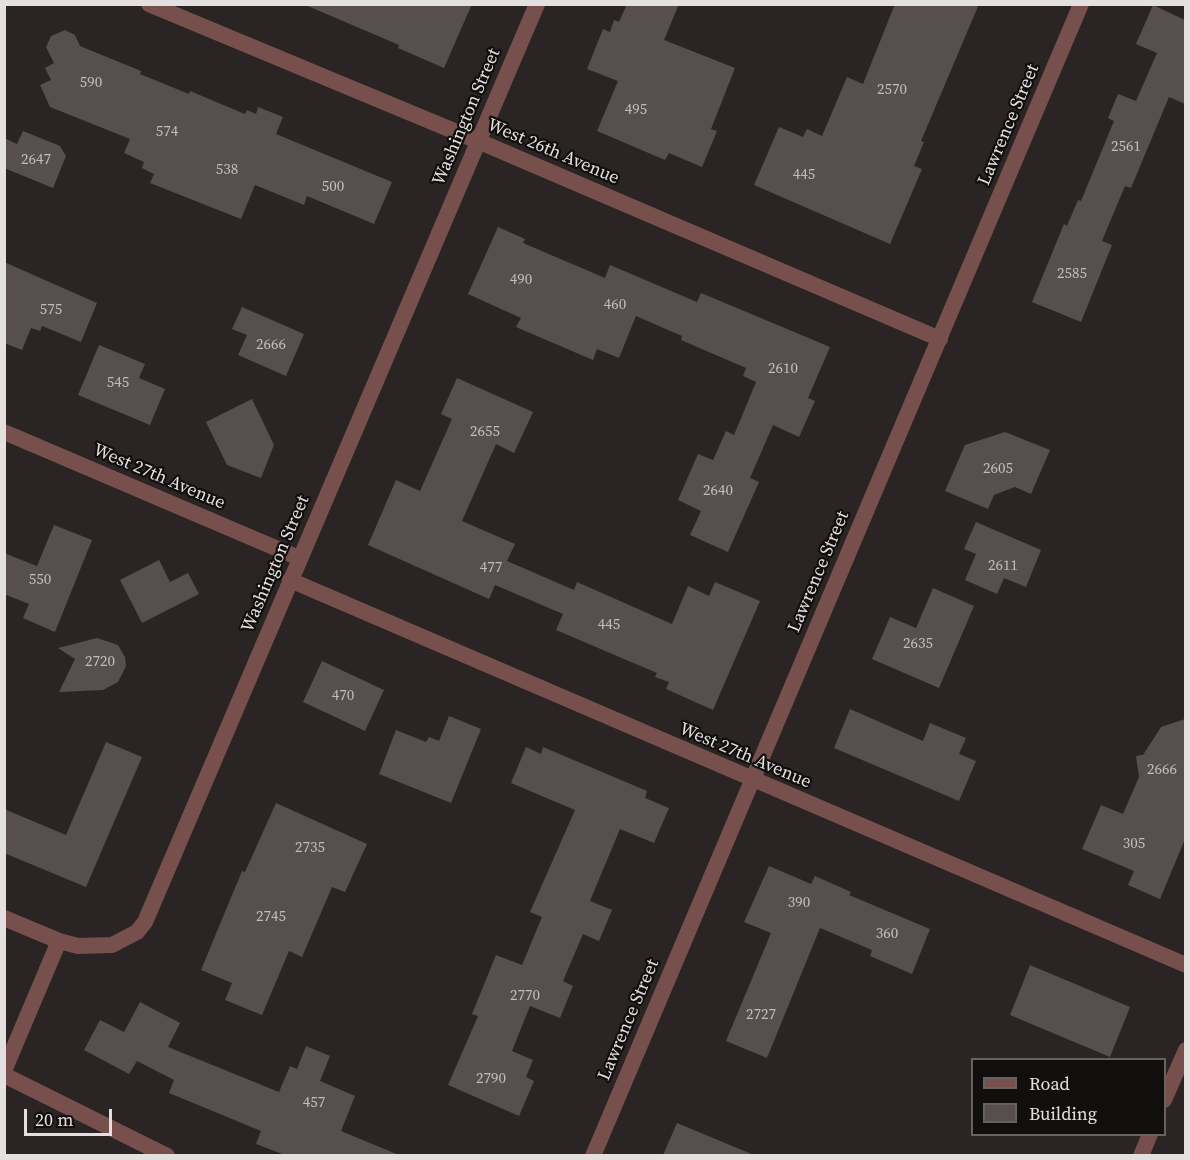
<!DOCTYPE html>
<style>
body{margin:0}
#map{position:relative;width:1190px;height:1160px;overflow:hidden;background:#2b2424;font-family:"Source Serif 4",serif}
canvas{display:block}
.frame{position:absolute;inset:0;border:6px solid #e5e0e0;pointer-events:none}
.legend{position:absolute;left:971px;top:1058px;width:195px;height:78px;box-sizing:border-box;background:#110e0e;border:2px solid #666262;margin:0;padding:8px 10px;list-style:none;font-size:18px;color:#e5e0e0}
.legend li{display:flex;align-items:center;gap:12px;height:30px}
.legend b{width:30px;border:2px solid #666262}
.scale{position:absolute;left:24px;top:1109px;width:88px;height:27px;box-sizing:border-box;border:3px solid #e5e0e0;border-top:0;padding-left:8px;font-size:18px;line-height:21px;white-space:nowrap;color:#e5e0e0;-webkit-text-stroke:4px #110e0e;paint-order:stroke}
</style>
<div id="map">
<canvas width="1190" height="1160"></canvas>
<div class="frame"></div>
<ul class="legend">
<li><b style="height:8px;background:#77504e"></b>Road</li>
<li><b style="height:16px;background:#574f4e"></b>Building</li>
</ul>
<div class="scale">20 m</div>
</div>
<script>
const c = document.querySelector('canvas').getContext('2d');
c.lineJoin = 'round';
function fillPath(path, color) { c.fillStyle = color; c.fill(path, 'evenodd'); }
const toPath = rows => new Path2D(rows.map(r => 'M' + r).join(''));
function stroke(path, color, width, dash) { c.strokeStyle = color; c.lineWidth = width; c.lineCap = dash ? 'butt' : 'round'; c.setLineDash(dash || []); c.stroke(path); }
function drawText(font, color, halo, rows, align = 'center') {
  c.font = font + ' "Source Serif 4",serif'; c.lineWidth = 4.5; c.setLineDash([]); c.textBaseline = 'middle'; c.strokeStyle = halo; c.fillStyle = color; for (const [text, x, y, turn = 0] of rows) {
    c.save(); c.translate(x, y); c.rotate((+turn || 0) * Math.PI / 180); c.textAlign = isNaN(turn) ? turn : align; if (halo) c.strokeText(text, 0, 0); c.fillText(text, 0, 0); c.restore();
  }
}
fillPath(toPath([
 [303,4,472,4,444,68,398,48,399,45],
 [627,4,679,4,664,40,735,68,711,129,717,131,702,167,669,153,665,160,597,131,618,81,587,69,603,29,610,32,614,20,619,22],
 [895,4,979,4,921,141,924,142,914,166,922,169,890,244,754,185,779,127,803,137,807,129,822,136,847,77,863,84],
 [1153,5,1185,20,1185,104,1169,97,1131,188,1125,186,1102,241,1112,245,1081,322,1032,302,1064,224,1067,226,1078,200,1081,201,1114,121,1108,118,1118,94,1136,101,1157,53,1136,44],
 [65,30,75,35,80,46,141,71,140,74,189,94,190,91,245,114,247,110,256,114,258,107,283,117,276,134,392,182,374,224,307,196,304,205,255,185,241,219,150,183,154,174,142,168,144,162,124,153,130,139,50,107,40,85,51,80,45,68,54,63,46,47,51,36],
 [23,131,60,146,66,156,53,188,4,168,4,138,17,144],
 [498,227,525,239,523,243,605,278,610,265,697,302,701,293,830,347,808,398,815,401,799,437,773,425,750,478,759,482,728,552,690,535,701,511,678,500,698,454,713,460,726,431,734,435,756,382,743,376,746,368,681,340,682,336,636,316,619,358,597,349,593,360,516,327,521,318,468,294],
 [4,262,97,303,81,342,42,326,40,331,31,328,22,350,4,343],
 [242,307,304,334,286,376,238,355,247,335,232,329],
 [99,345,145,364,139,378,165,389,150,425,78,395],
 [457,378,533,412,514,453,496,444,462,521,515,544,507,561,574,590,577,582,672,624,688,586,709,596,715,582,760,601,713,710,666,689,669,682,655,677,657,673,556,630,563,614,495,585,489,599,368,545,396,480,420,491,452,419,441,414],
 [252,399,274,445,261,478,227,465,206,422],
 [1005,432,1050,450,1031,494,1015,487,994,495,988,509,945,491,965,445],
 [976,522,1041,550,1026,587,1004,578,997,594,965,580,976,554,964,549],
 [54,525,92,540,55,632,23,618,29,604,4,594,4,553,37,566],
 [159,560,170,582,188,573,199,594,142,623,120,580],
 [933,588,974,606,939,688,872,659,890,617,916,628],
 [97,638,118,645,125,657,126,666,118,682,103,690,59,692,75,659,58,648],
 [322,661,384,690,365,731,303,702],
 [850,709,923,741,930,723,966,738,959,754,976,761,959,801,834,748],
 [449,716,481,729,451,803,379,774,396,730,426,742,429,737,439,741],
 [1185,719,1185,839,1160,899,1128,885,1134,871,1082,849,1101,805,1123,814,1139,777,1136,756,1143,755,1161,727],
 [106,742,142,757,86,887,4,853,4,809,66,835],
 [526,747,541,754,543,747,647,791,645,798,669,808,654,843,620,829,590,901,612,910,599,941,583,934,563,981,573,986,560,1018,530,1006,512,1051,533,1060,526,1077,534,1081,519,1116,448,1085,478,1016,472,1014,496,955,522,965,542,917,530,912,575,810,511,783],
 [276,803,367,844,345,892,332,887,302,957,289,951,262,1015,225,1000,232,983,201,970,242,871,245,872],
 [769,866,811,884,815,876,851,892,849,895,930,929,912,974,870,956,872,950,820,928,767,1058,726,1041,771,933,744,922],
 [1030,965,1130,1007,1110,1057,1010,1015],
 [140,1002,180,1023,168,1047,279,1092,290,1066,297,1069,306,1046,330,1056,320,1081,355,1096,341,1131,399,1155,285,1155,256,1144,261,1131,169,1093,174,1080,137,1061,129,1074,84,1050,100,1020,124,1032],
 [677,1123,754,1155,663,1155]
]), '#574f4e');
stroke(toPath([
 [149,4,478,141,940,339],
 [4,432,299,558],
 [290,580,1186,965],
 [4,918,59,941],
 [4,1071,59,941,78,946,112,945,137,932,145,922,537,4],
 [4,1075,167,1156],
 [1164,1100,1186,1050],
 [593,1156,1081,4],
 [1141,1156,1150,1134]
]), '#77504e', 16);
drawText('15px', '#c2bcbc', null, [
 ["590",91,83],
 ["2570",892,90],
 ["495",636,110],
 ["574",167,132],
 ["2561",1126,147],
 ["2647",36,160],
 ["538",227,170],
 ["445",804,175],
 ["500",333,187],
 ["2585",1072,274],
 ["490",521,280],
 ["460",615,305],
 ["575",51,310],
 ["2666",271,345],
 ["2610",783,369],
 ["545",118,383],
 ["2655",485,432],
 ["2605",998,469],
 ["2640",718,491],
 ["2611",1003,566],
 ["477",491,568],
 ["550",40,580],
 ["445",609,625],
 ["2635",918,644],
 ["2720",100,662],
 ["470",343,696],
 ["2666",1162,770],
 ["305",1134,844],
 ["2735",310,848],
 ["390",799,903],
 ["2745",271,917],
 ["360",887,934],
 ["2770",525,996],
 ["2727",761,1015],
 ["2790",491,1079],
 ["457",314,1103]
]);
drawText('18px', '#e5e0e0', '#110e0e', [
 ["Washington Street",467,117,-67],
 ["Lawrence Street",1009,125,-67],
 ["West 26th Avenue",553,152,23],
 ["West 27th Avenue",159,477,23],
 ["Washington Street",276,564,-67],
 ["Lawrence Street",819,572,-67],
 ["West 27th Avenue",745,756,23],
 ["Lawrence Street",629,1020,-67]
]);
</script>
